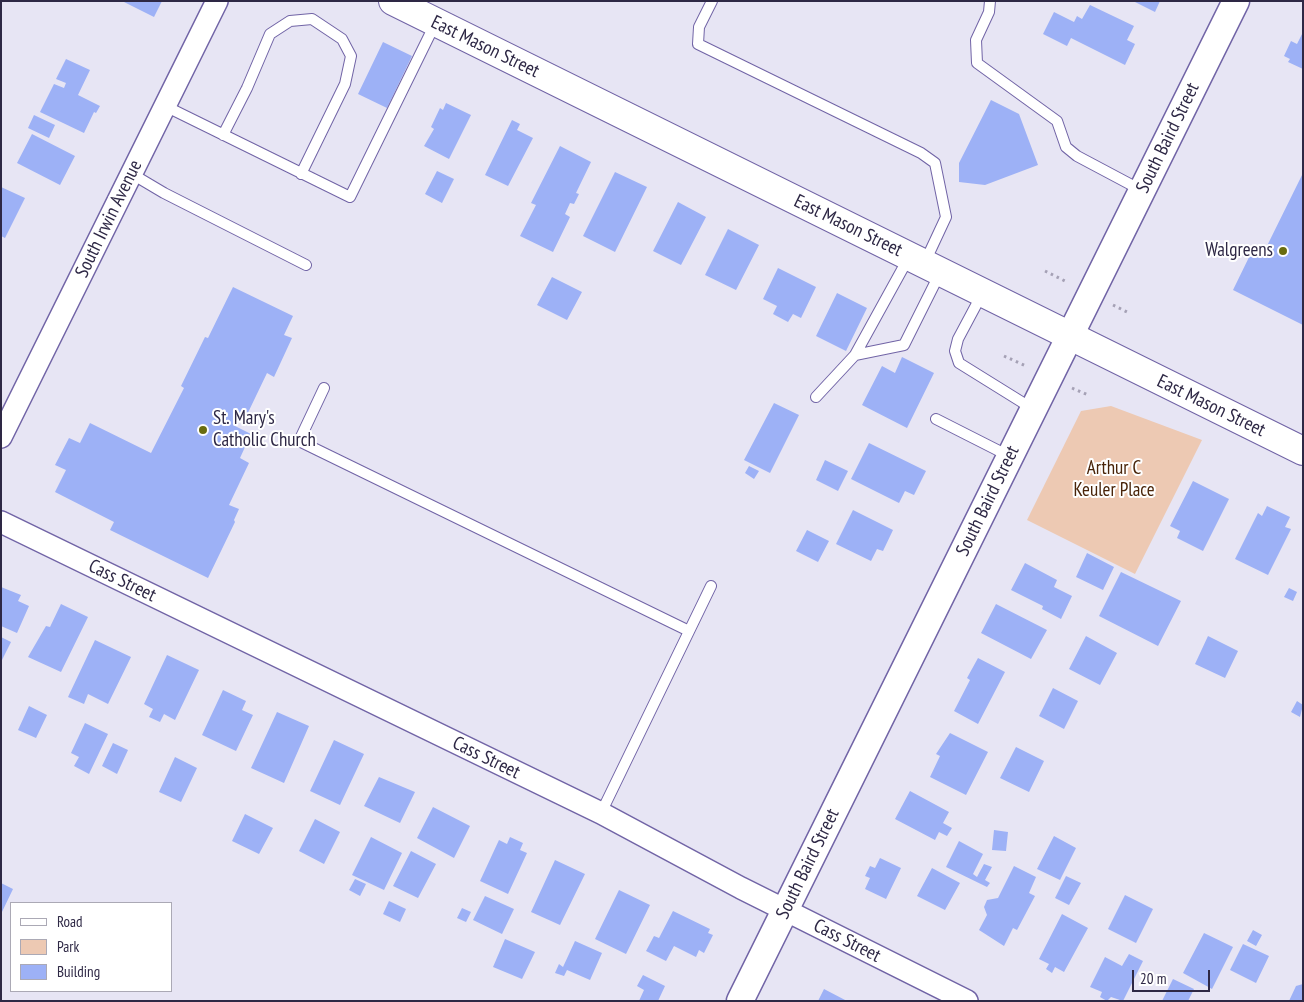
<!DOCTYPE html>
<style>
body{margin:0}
#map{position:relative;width:1304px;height:1002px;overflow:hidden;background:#e7e5f4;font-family:"PT Sans Narrow",sans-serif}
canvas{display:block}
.frame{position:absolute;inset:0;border:2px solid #2e2845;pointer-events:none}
.legend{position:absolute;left:10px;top:902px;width:162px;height:90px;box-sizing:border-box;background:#fff;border:1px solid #aba9b5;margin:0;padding:6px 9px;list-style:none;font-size:15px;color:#2e2845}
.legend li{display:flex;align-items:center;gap:10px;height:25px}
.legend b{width:25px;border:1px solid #aba9b5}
.scale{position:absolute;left:1132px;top:970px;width:78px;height:22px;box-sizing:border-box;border:2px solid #2e2845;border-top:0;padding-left:6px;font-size:15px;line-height:18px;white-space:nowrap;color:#2e2845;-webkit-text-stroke:4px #fff;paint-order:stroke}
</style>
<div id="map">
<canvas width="1304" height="1002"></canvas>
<div class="frame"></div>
<ul class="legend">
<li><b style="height:6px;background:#fff"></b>Road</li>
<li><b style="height:14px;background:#edc9b3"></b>Park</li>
<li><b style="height:14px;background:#9db1f6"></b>Building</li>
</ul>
<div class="scale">20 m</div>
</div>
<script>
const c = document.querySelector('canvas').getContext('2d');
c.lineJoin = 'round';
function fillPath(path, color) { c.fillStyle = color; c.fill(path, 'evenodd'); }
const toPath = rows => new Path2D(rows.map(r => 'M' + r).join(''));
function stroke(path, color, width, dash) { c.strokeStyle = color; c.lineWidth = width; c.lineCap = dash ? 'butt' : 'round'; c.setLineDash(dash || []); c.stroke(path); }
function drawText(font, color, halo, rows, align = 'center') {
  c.font = font + ' "PT Sans Narrow",sans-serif'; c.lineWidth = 4; c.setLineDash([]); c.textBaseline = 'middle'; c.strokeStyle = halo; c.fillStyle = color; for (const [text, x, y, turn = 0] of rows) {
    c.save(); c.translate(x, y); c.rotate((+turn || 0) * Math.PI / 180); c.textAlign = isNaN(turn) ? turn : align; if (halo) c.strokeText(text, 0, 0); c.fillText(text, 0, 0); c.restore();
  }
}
fillPath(toPath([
 [1111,406,1202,440,1135,574,1027,520,1081,411]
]), '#edc9b3');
fillPath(toPath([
 [122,1,162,1,154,17],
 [1133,1,1160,1,1155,12],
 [1090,5,1134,26,1127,40,1135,44,1125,65,1071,38,1067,46,1043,34,1054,12,1074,22,1077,16,1082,19],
 [1303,32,1303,69,1288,62,1290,59,1284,56,1291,41,1297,44],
 [383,42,412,56,387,108,358,94],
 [66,59,90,70,78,95,100,106,96,113,94,112,84,133,40,112,54,84,64,88,66,83,56,79],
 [991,100,1019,114,1038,165,985,185,959,182,959,163],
 [446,103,471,115,449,159,424,146,434,129,431,127,440,108,443,110],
 [34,115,55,125,49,138,28,128],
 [512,120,520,124,517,130,533,138,508,186,485,175],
 [32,134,75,156,60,185,17,163],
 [560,146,591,162,576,193,579,194,574,204,570,203,565,214,570,217,553,252,520,236,536,205,531,203],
 [437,171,454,179,442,203,425,194],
 [615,172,647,187,615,252,583,236],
 [1303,173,1303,325,1233,290,1253,249,1263,254],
 [1,187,25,198,5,238,1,236],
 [678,202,706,217,681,265,653,251],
 [728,229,759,245,736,290,705,275],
 [778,268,816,287,801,318,793,314,788,322,773,314,777,306,763,299],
 [552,277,582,292,567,320,537,305],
 [233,287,293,316,284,335,292,338,274,377,267,373,244,421,238,418,235,426,251,434,240,458,249,463,229,505,239,509,234,520,235,522,208,578,110,530,114,522,55,492,66,470,55,465,69,438,80,443,90,423,151,453,184,388,181,386,205,337,208,338],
 [837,293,867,308,846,351,816,336],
 [902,357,934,373,907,428,862,405,882,366,895,373],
 [774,403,799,415,770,473,744,460],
 [869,443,926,471,914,495,905,491,899,503,851,479],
 [825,460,848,471,838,491,816,480],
 [749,466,759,471,754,479,745,473],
 [1193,481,1229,499,1203,551,1177,538,1180,531,1170,526],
 [1267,506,1290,517,1285,527,1291,529,1268,575,1235,559,1258,513,1262,516],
 [853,510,893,530,883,551,877,549,871,561,836,544],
 [807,530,829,541,818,562,796,551],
 [1087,553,1114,567,1103,590,1076,577],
 [1025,563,1057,580,1054,587,1072,596,1061,619,1042,609,1043,606,1011,590],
 [1121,572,1181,601,1158,646,1099,616],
 [1,587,21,595,18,601,29,606,17,633,1,626],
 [1289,588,1297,592,1293,601,1284,597],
 [61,604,88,617,61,672,28,657,46,626,50,627],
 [996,604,1047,630,1031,659,981,633],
 [1086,636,1117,653,1100,685,1069,669],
 [1208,636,1238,651,1225,678,1195,664],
 [1,637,11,642,1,662],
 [95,640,131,657,108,704,88,694,84,704,68,697],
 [167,655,199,670,175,720,164,714,160,722,149,717,153,709,144,704],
 [978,658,1005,672,978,724,954,711,970,680,967,678],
 [1053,688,1078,701,1064,729,1039,716],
 [223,690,246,701,242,710,253,715,236,751,202,735],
 [1297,701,1303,705,1300,717,1291,712],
 [29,706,47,715,36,738,18,730],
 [277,712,309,726,284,783,251,768],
 [85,723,108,734,89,774,74,766,79,757,71,753],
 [950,733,988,752,966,795,930,777,940,756,936,754],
 [334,740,364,754,340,805,310,791],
 [113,743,128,750,117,774,102,766],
 [1016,747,1044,761,1029,792,1000,778],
 [175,757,197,768,181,802,159,792],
 [379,777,415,792,400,823,364,806],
 [910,791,949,812,943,823,952,828,947,836,939,832,935,840,895,819],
 [433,807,470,826,454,858,417,838],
 [245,814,273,828,259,854,232,841],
 [315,819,340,832,324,864,299,851],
 [994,830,1008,832,1006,851,992,850],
 [1054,836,1076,848,1060,880,1037,869],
 [371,837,402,853,384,890,352,875],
 [510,837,523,843,520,850,527,853,508,894,480,881,499,840,507,844],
 [959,841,983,854,973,874,977,877,984,864,992,867,985,880,990,883,987,887,946,867],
 [411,851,436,864,418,898,393,886],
 [880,858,901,868,886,899,865,889,870,878,865,876,870,866,875,868],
 [555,860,585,874,560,925,531,912],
 [1014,866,1036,877,1029,893,1035,896,1017,930,1013,928,1004,946,979,930,987,915,984,907,987,900,998,898],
 [932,868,960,883,945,910,917,896],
 [1066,876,1081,883,1069,905,1055,898],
 [355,879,366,884,360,896,349,890],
 [1,883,13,889,1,914],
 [619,890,650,905,626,954,595,939],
 [1125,895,1153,909,1136,943,1108,929],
 [485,896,514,909,502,934,473,920],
 [389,901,406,909,400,922,383,914],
 [462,908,471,912,466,922,457,918],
 [673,911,710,929,708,933,713,935,704,953,699,950,696,957,674,946,666,961,646,951,654,936,659,938],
 [1062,914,1088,928,1064,972,1055,967,1052,973,1046,969,1049,964,1039,959],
 [1253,930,1262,935,1256,946,1247,941],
 [1204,933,1233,947,1212,989,1183,973],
 [505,939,535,952,522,979,493,967],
 [575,941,602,953,590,980,567,970,564,976,555,973,559,964,563,967],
 [1243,944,1269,956,1256,983,1230,970],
 [1129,954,1143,961,1123,1001,1111,997,1107,1001,1100,997,1102,992,1090,987,1105,957,1122,966],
 [643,975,665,986,658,1001,639,1001,644,990,637,986],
 [1173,979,1194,989,1188,1001,1162,1001],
 [1303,984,1303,1001,1289,1001,1296,986],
 [824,989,847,1001,818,1001]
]), '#9db1f6');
const service = toPath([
 [712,1,699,27,698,44,921,153,935,163,946,217,925,262],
 [990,1,989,12,976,40,977,63,1057,121,1066,147,1077,156,1141,190],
 [165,106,350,197,435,24],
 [223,135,247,88,270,34,290,21,312,19,342,39,351,56,345,84,301,174],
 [132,174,164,193,306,265],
 [982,294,958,339,955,351,959,363,1033,409],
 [855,355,904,345,940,273],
 [324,388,299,441,689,631],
 [816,397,855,355,909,257],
 [936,419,1009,456],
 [601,813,711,586]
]);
const minor = toPath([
 [1,437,217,1],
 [1,522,601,813,741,888,967,1001]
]);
const tertiary = toPath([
 [740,1001,1236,1]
]);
const secondary = toPath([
 [393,1,1303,451]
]);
stroke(service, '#7164a6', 12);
stroke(minor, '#7164a6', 24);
stroke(tertiary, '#7164a6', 29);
stroke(secondary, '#7164a6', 30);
stroke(toPath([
 [1045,271,1067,282],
 [1113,305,1129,313],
 [1004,356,1026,366],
 [1072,388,1088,395]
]), '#a5a1b5', 3, [2.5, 4]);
stroke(service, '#fff', 10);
stroke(minor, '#fff', 21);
stroke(tertiary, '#fff', 26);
stroke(secondary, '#fff', 28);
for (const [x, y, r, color] of [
 [1283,251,5,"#696c0f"],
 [203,430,5,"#696c0f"]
]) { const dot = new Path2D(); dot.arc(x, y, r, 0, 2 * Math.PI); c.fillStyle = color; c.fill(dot); stroke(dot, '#fff', 2); }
drawText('19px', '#2e2845', '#fff', [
 ["East Mason Street",485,47,26],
 ["South Baird Street",1168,138,-64],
 ["South Irwin Avenue",109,219,-64],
 ["East Mason Street",848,226,26],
 ["East Mason Street",1211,406,26],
 ["South Baird Street",988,501,-64],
 ["Cass Street",122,581,26],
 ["Cass Street",486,758,26],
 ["South Baird Street",808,864,-64],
 ["Cass Street",847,941,27]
]);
drawText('19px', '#2e2845', '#fff', [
 ["Walgreens",1273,251],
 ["St. Mary's",213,419,"left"],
 ["Catholic Church",213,441,"left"]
], 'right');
drawText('19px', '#492409', '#fff', [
 ["Arthur C",1114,469],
 ["Keuler Place",1114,491]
]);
</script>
